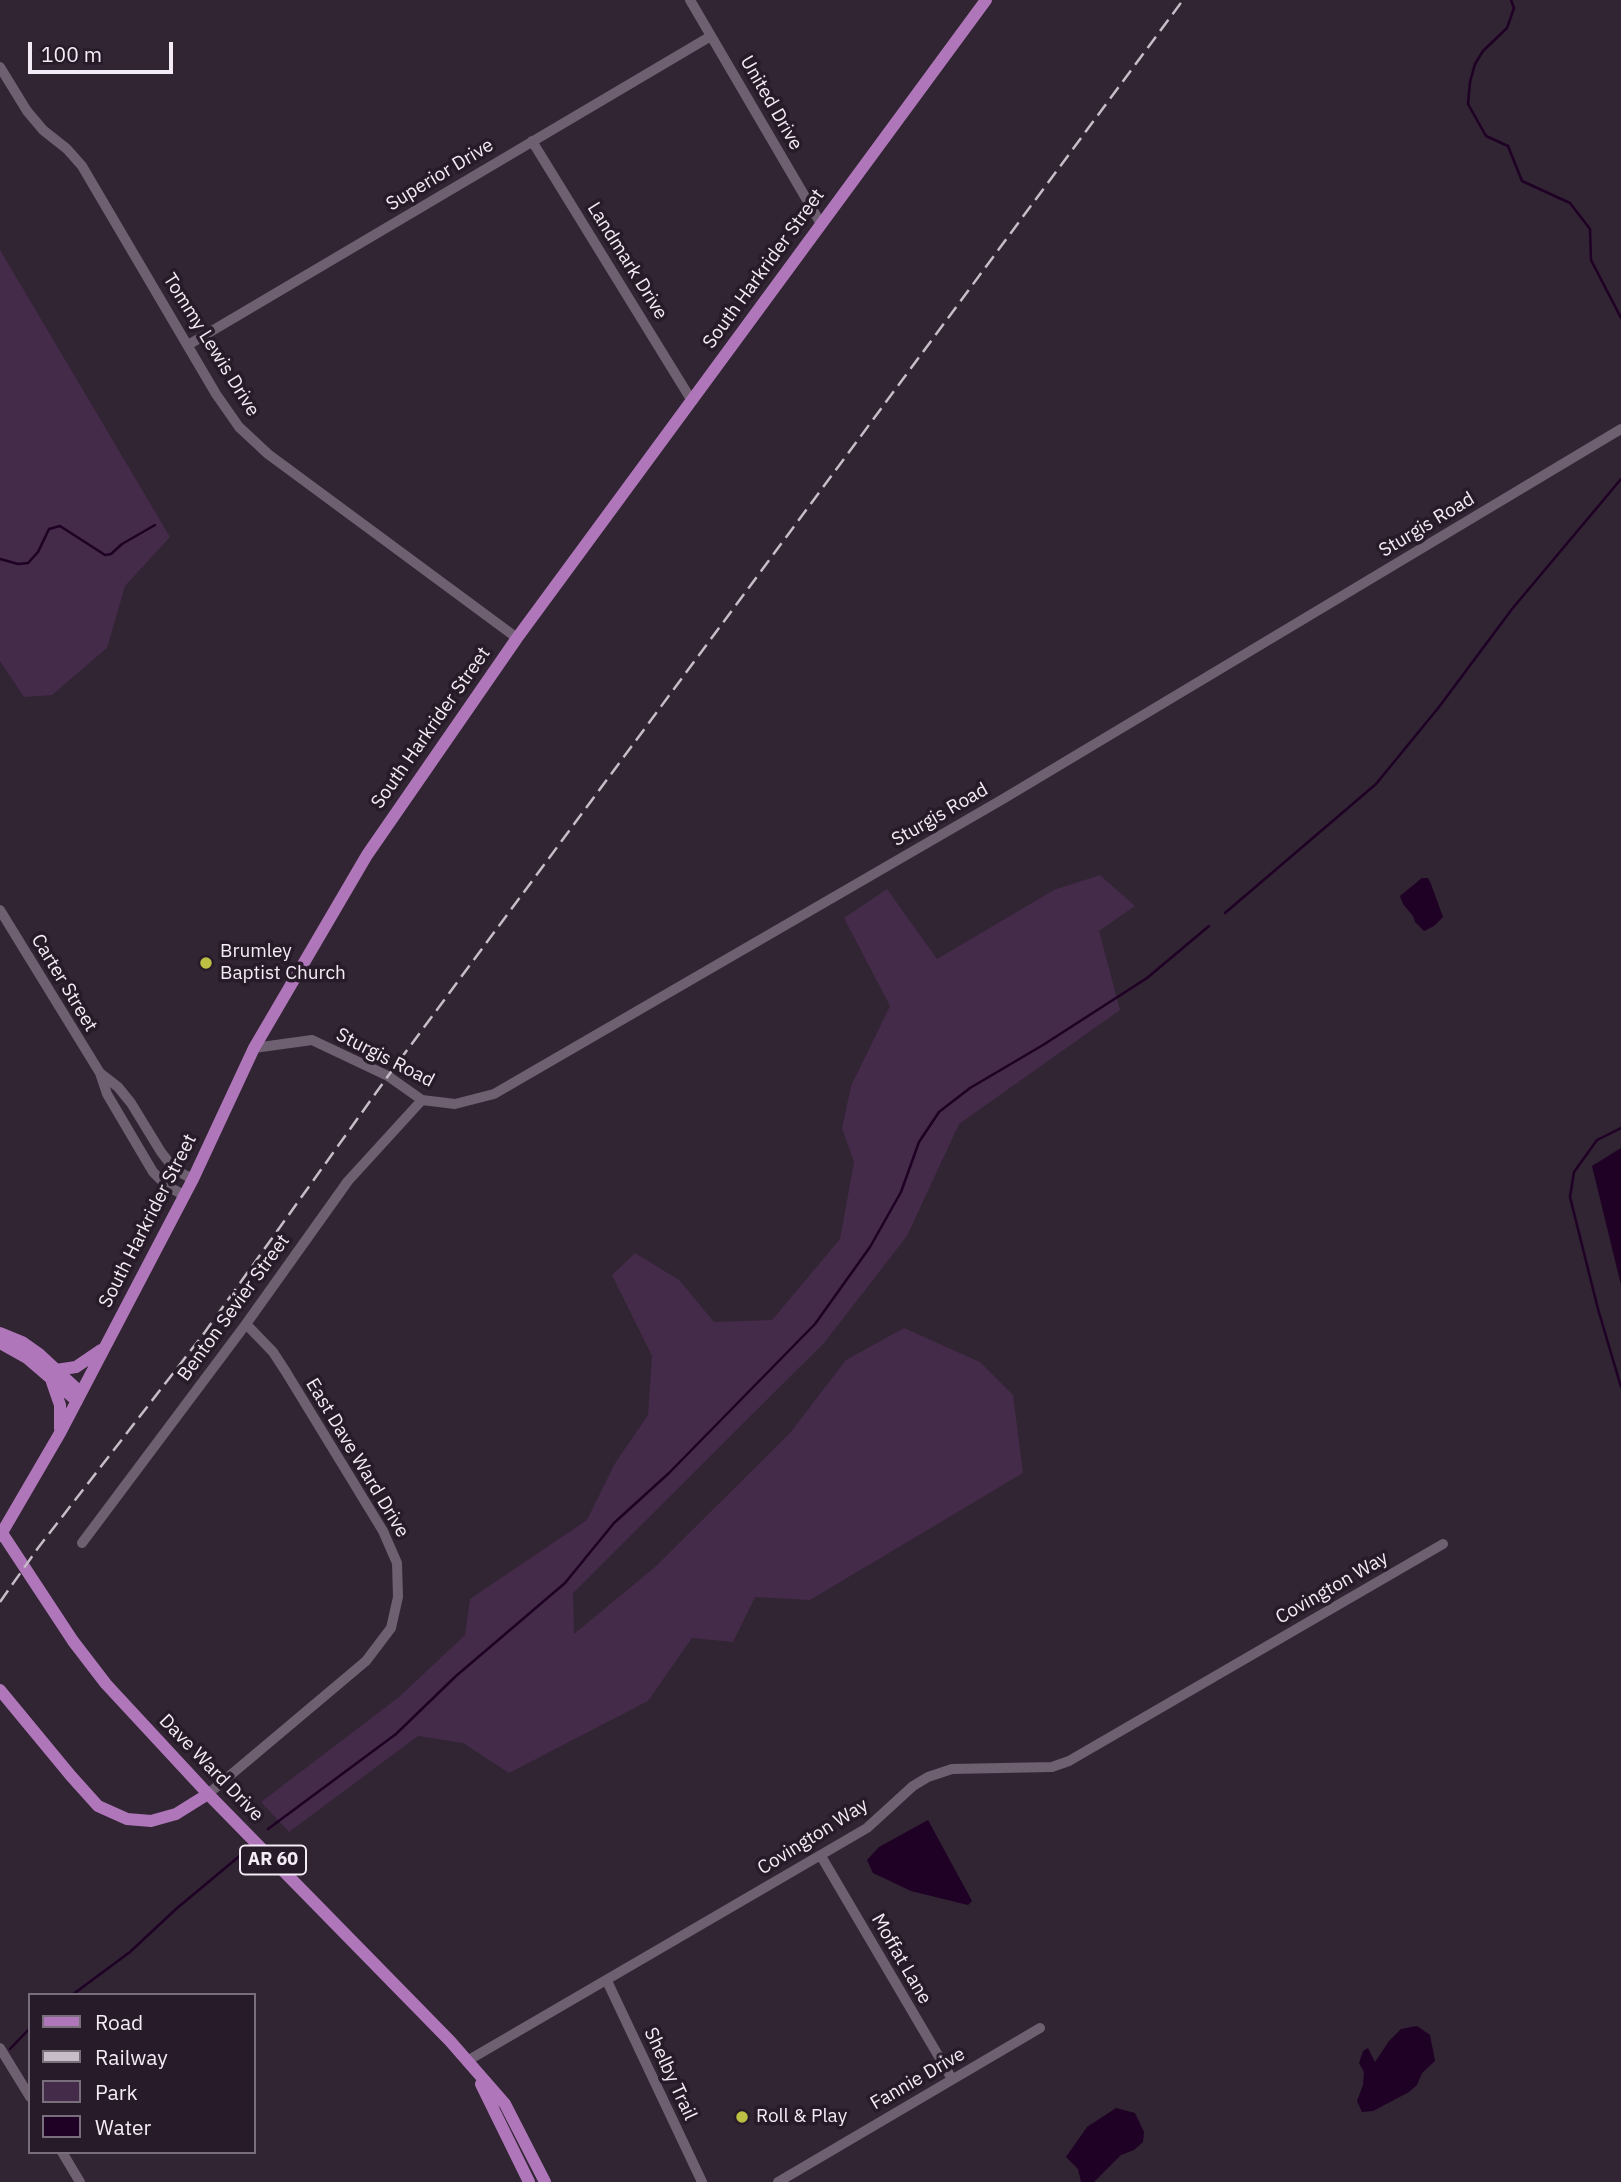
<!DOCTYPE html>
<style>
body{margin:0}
#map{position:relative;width:1621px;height:2182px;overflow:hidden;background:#312433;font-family:"IBM Plex Sans",sans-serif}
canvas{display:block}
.legend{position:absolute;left:28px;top:1993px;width:228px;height:161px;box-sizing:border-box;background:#271a29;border:2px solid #796e7b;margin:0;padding:9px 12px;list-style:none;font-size:21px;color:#f3ebf5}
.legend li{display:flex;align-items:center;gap:14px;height:35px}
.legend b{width:35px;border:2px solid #796e7b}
.scale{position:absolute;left:28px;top:42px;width:145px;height:32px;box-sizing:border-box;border:4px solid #f3ebf5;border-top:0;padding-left:9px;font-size:21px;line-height:24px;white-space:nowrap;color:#f3ebf5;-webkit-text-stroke:5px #271a29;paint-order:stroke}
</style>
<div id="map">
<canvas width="1621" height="2182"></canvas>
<ul class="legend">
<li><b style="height:9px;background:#af77ba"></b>Road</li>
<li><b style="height:9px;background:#c6bdc8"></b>Railway</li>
<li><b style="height:19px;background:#442b49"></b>Park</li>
<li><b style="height:19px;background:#1f0125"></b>Water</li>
</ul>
<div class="scale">100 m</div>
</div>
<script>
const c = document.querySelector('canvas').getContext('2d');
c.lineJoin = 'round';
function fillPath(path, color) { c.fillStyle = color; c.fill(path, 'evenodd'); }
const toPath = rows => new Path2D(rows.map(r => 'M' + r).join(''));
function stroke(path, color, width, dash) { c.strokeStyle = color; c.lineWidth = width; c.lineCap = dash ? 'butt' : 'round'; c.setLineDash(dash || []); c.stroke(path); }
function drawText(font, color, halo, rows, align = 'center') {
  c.font = font + ' "IBM Plex Sans",sans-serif'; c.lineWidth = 7; c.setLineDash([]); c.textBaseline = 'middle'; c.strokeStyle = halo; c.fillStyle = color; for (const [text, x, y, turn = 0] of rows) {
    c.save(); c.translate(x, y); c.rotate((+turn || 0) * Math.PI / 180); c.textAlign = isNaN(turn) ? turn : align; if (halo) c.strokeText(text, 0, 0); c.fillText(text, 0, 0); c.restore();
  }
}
fillPath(toPath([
 [0,250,170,537,125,586,107,648,52,695,24,697,0,661],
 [1100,875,1135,906,1099,931,1120,1010,959,1124,907,1236,824,1343,573,1593,574,1634,655,1567,790,1433,846,1360,904,1328,980,1362,1013,1395,1023,1473,810,1600,755,1597,733,1642,692,1638,648,1701,509,1773,463,1743,418,1736,289,1832,261,1802,399,1697,465,1635,470,1599,587,1520,614,1465,648,1415,652,1356,612,1275,635,1253,679,1280,714,1322,772,1320,840,1239,854,1162,842,1128,851,1086,890,1006,844,918,887,889,937,959,1054,890]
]), '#442b49');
fillPath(toPath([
 [1422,878,1428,878,1431,884,1443,917,1434,926,1424,931,1415,922,1413,916,1403,904,1400,896],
 [1621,1148,1621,1285,1592,1166],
 [928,1820,972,1901,968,1905,911,1891,873,1873,867,1860,879,1847],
 [1417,2026,1430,2035,1435,2061,1422,2073,1417,2085,1409,2092,1373,2111,1362,2112,1357,2101,1363,2085,1364,2072,1359,2063,1363,2051,1368,2048,1375,2062,1389,2041,1401,2029],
 [1116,2108,1135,2113,1144,2132,1143,2142,1134,2150,1121,2155,1094,2182,1081,2182,1078,2169,1066,2157,1087,2127]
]), '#1f0125');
stroke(toPath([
 [1511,0,1514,8,1507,28,1483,51,1475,64,1470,82,1468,104,1486,136,1508,146,1522,181,1570,203,1590,229,1591,260,1621,318],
 [0,559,18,564,28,563,38,552,49,529,60,526,105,555,111,554,122,544,155,525],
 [1225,913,1376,784,1439,707,1512,609,1621,479],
 [1621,1128,1597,1140,1574,1172,1570,1197,1598,1309,1621,1387],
 [268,1829,396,1734,456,1676,565,1583,614,1523,669,1473,815,1324,870,1247,901,1192,919,1142,939,1112,970,1088,1043,1045,1147,978,1209,926],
 [72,1995,130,1952,176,1909,242,1854],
 [10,2049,30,2028]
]), '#1f0125', 2.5);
stroke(toPath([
 [690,0,821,224],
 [0,67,27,111,43,130,67,149,82,166,216,394,239,427,268,454,517,638],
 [532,141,692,401],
 [188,345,711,36],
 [0,910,100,1073,107,1094,153,1172,167,1186,184,1195],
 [254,1048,312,1040,388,1076,422,1100,455,1104,494,1094,1003,799,1621,429],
 [100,1073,118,1087,131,1103,161,1152,175,1170,193,1179],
 [82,1543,246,1324,348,1181,422,1100],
 [208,1794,366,1661,391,1628,398,1597,397,1563,383,1531,286,1372,273,1352,246,1324],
 [821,1856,952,2079],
 [607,1981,702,2182],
 [0,2048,30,2097],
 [467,2061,867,1828,913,1786,928,1777,952,1769,1052,1767,1069,1761,1443,1544],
 [62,2152,80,2182],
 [778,2182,1040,2028]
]), '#6e5f71', 10);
stroke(toPath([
 [0,1333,22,1342,39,1354,81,1393],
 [0,1343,27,1358,77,1401],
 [56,1370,76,1367,101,1350],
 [52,1382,60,1405,60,1429],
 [0,1530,73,1641,106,1684,208,1794,450,2041,505,2104,545,2182],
 [0,1536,60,1433,193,1179,254,1048,367,855,517,638,986,0],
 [0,1690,71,1776,98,1806,127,1819,151,1821,176,1814,208,1794],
 [481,2084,529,2182]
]), '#af77ba', 12);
stroke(toPath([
 [0,1602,38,1548,205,1332,388,1076,1183,0]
]), '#c6bdc8', 2.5, [14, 7]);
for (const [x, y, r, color] of [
 [206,963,7,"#bcbf44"],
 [742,2117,7,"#bcbf44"]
]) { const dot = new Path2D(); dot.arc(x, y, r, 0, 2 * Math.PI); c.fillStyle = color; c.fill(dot); stroke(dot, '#271a29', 2.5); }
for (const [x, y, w] of [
 [273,1860,66]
]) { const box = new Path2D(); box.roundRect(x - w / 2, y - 14.5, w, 29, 5); c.fillStyle = '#271a29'; c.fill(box); stroke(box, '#f3ebf5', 2); }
drawText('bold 18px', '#f3ebf5', null, [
 ["AR 60",273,1860]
]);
drawText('19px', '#f3ebf5', '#271a29', [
 ["United Drive",771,103,60],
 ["Superior Drive",440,175,-31],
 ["Landmark Drive",627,261,58],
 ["South Harkrider Street",764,269,-54],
 ["Tommy Lewis Drive",211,345,58],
 ["Sturgis Road",1427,525,-31],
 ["South Harkrider Street",431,728,-55],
 ["Sturgis Road",940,815,-30],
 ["Carter Street",64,983,59],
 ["Sturgis Road",385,1058,27],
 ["South Harkrider Street",148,1221,-63],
 ["Benton Sevier Street",234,1308,-54],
 ["East Dave Ward Drive",357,1458,59],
 ["Covington Way",1332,1588,-30],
 ["Dave Ward Drive",211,1768,46],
 ["Covington Way",813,1837,-32],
 ["Moffat Lane",901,1959,60],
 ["Shelby Trail",670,2074,65],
 ["Fannie Drive",918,2079,-30]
]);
drawText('19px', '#f3ebf5', '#271a29', [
 ["Brumley",220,952],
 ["Baptist Church",220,974],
 ["Roll & Play",756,2117]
], 'left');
</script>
